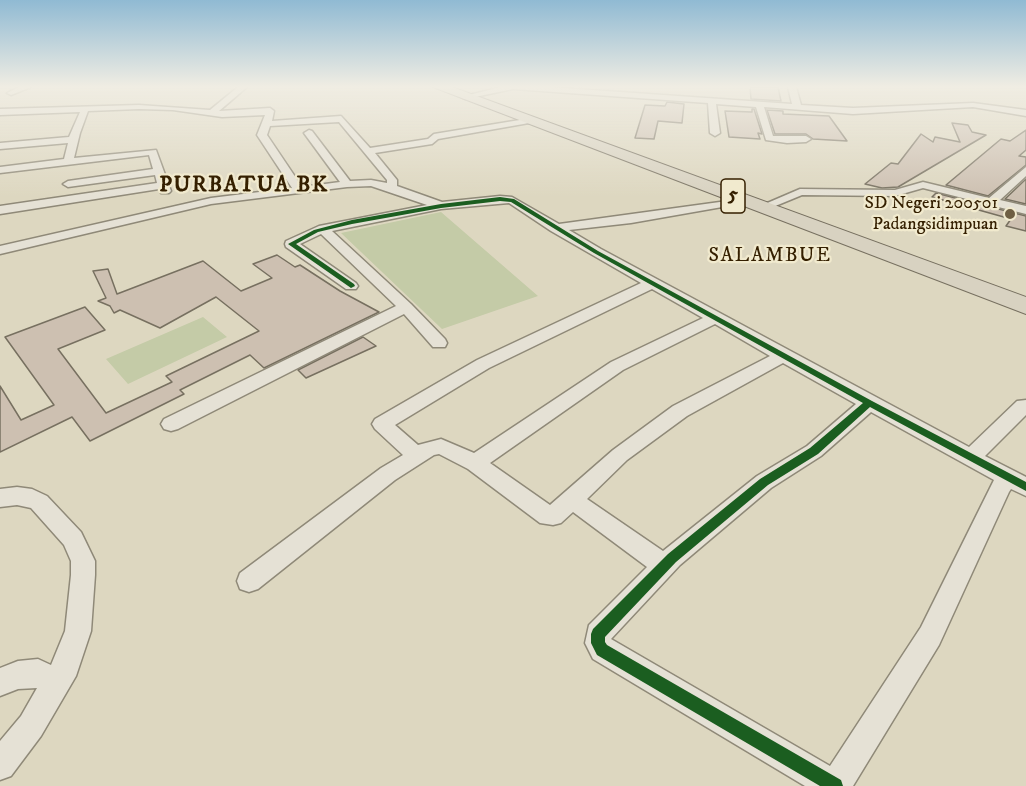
<!DOCTYPE html>
<style>
body{margin:0}
canvas{display:block;background:#ddd7c0}
</style>
<canvas width="1026" height="786"></canvas>
<script>
const c = document.querySelector('canvas').getContext('2d');
c.lineJoin = 'round';
function fillPath(path, color) { c.fillStyle = color; c.fill(path, 'evenodd'); }
const toPath = rows => new Path2D(rows.map(r => 'M' + r).join(''));
function stroke(path, color, width, dash) { c.strokeStyle = color; c.lineWidth = width; c.lineCap = dash ? 'butt' : 'round'; c.setLineDash(dash || []); c.stroke(path); }
function drawText(font, color, halo, rows, align = 'center') {
  c.font = font + ' "IM FELL DW Pica",serif'; c.lineWidth = 4.5; c.setLineDash([]); c.textBaseline = 'middle'; c.strokeStyle = halo; c.fillStyle = color; for (const [text, x, y, turn = 0] of rows) {
    c.save(); c.translate(x, y); c.rotate((+turn || 0) * Math.PI / 180); c.textAlign = isNaN(turn) ? turn : align; if (halo) c.strokeText(text, 0, 0); c.fillText(text, 0, 0); c.restore();
  }
}
fillPath(toPath([
 [441,212,538,296,442,329,341,233],
 [203,317,227,337,128,384,106,359]
]), '#c4cba7');
const building = toPath([
 [750,87,778,87,781,101,751,99,750,87],
 [667,102,684,104,682,123,658,121,654,139,635,138,645,105,665,106,667,102],
 [752,109,754,109,762,134,758,133,760,139,729,137,725,111,752,112,752,109],
 [767,110,783,111,783,114,829,116,847,141,813,139,806,134,775,134,767,110],
 [952,123,968,125,972,132,986,135,898,187,882,188,865,184,891,163,898,164,921,134,933,142,935,137,960,142,952,123],
 [1026,130,1026,150,1019,156,1026,157,1026,165,988,196,946,185,1001,139,1010,141,1026,130],
 [1026,179,1026,204,1005,199,1026,179],
 [936,193,1026,216,1026,231,1006,226,1011,219,932,197,936,193],
 [277,255,295,267,300,265,340,291,379,312,264,368,250,355,180,390,184,394,90,441,72,417,0,452,0,386,21,420,54,405,5,337,85,307,105,330,58,349,106,413,172,382,166,376,259,331,216,297,160,328,120,310,114,313,110,306,98,301,106,298,93,271,108,269,117,294,203,261,241,291,272,278,253,264,277,255],
 [363,337,376,346,306,378,298,370,363,337]
]);
fillPath(building, '#cdc0b1');
stroke(building, '#777060', 1.5);
const street = toPath([
 [19,87,31,87,11,95,7,93,19,87],
 [238,87,247,87,219,111,270,108,274,111,272,121,341,116,370,148,428,139,434,134,532,118,532,122,529,123,438,139,432,144,375,153,397,180,397,186,442,202,500,196,512,197,559,224,749,198,751,200,745,203,631,223,569,230,601,249,969,447,1017,401,1026,400,1026,415,985,456,1026,477,1026,496,1011,489,1009,492,939,645,853,786,805,786,593,659,585,643,589,625,647,567,573,512,561,523,553,525,540,523,468,469,439,454,434,455,395,480,258,589,249,592,240,589,237,581,240,573,381,468,403,455,375,429,372,424,375,419,477,360,641,283,551,231,509,203,441,209,332,231,411,304,445,339,447,343,445,347,433,347,404,314,178,429,171,431,164,429,161,424,164,419,396,306,321,234,300,244,356,283,358,286,356,289,346,289,286,247,285,244,286,241,319,226,427,205,371,186,347,187,211,204,0,254,0,246,211,198,292,188,257,135,265,115,222,117,173,110,139,109,88,111,80,133,74,158,156,150,171,191,169,193,161,193,159,189,0,214,0,206,157,183,155,175,68,187,63,184,68,181,153,169,149,155,0,173,0,167,64,159,68,143,0,149,0,143,69,137,80,112,0,115,0,109,139,105,210,110,238,87],
 [339,122,387,180,387,183,371,180,350,181,312,131,309,130,304,133,340,182,302,187,267,135,270,126,339,122],
 [652,289,703,318,611,362,474,453,441,439,418,445,395,425,489,368,652,289],
 [715,324,770,356,673,406,613,450,550,505,490,463,623,370,715,324],
 [783,363,856,404,807,446,757,476,663,551,587,499,627,460,687,416,783,363],
 [871,412,994,480,921,627,830,766,611,639,680,565,771,488,821,456,871,412],
 [501,87,549,87,792,104,788,87,796,87,801,105,853,108,973,103,1026,110,1026,116,973,107,853,114,764,107,773,136,806,136,811,139,806,142,787,143,766,140,756,107,716,104,720,133,715,136,710,133,708,103,513,89,465,99,461,97,501,87],
 [1026,167,1026,176,1000,200,1026,206,1026,214,923,188,895,196,802,195,768,209,764,210,758,207,800,189,895,190,923,182,989,198,1026,167],
 [17,487,32,489,47,496,81,532,95,561,95,575,91,631,76,676,41,736,11,776,0,780,0,741,21,716,37,688,18,689,0,696,0,668,18,661,38,659,51,665,65,631,71,575,71,561,64,545,31,508,17,505,0,507,0,489,17,487]
]);
const highway = toPath([
 [433,87,452,87,1026,297,1026,314,433,87]
]);
stroke(street, '#8f8978', 3);
stroke(highway, '#777060', 2);
fillPath(street, '#e5e1d5');
fillPath(highway, '#d8d2c1');
fillPath(toPath([
 [500,197,514,199,598,251,872,401,1026,482,1026,491,870,407,818,454,768,485,676,562,605,637,605,642,607,645,841,780,843,786,820,786,597,655,591,643,591,634,593,629,668,554,760,479,810,448,863,403,594,253,511,202,500,201,441,208,352,224,318,232,296,244,354,284,355,286,351,288,288,244,314,230,352,220,441,204,500,197]
]), '#1b5e20');
const sky = c.createLinearGradient(0, 0, 0, 197);
sky.addColorStop(0, '#90bad3');
sky.addColorStop(0.44, '#f0ede3');
sky.addColorStop(1, '#f0ede300');
c.fillStyle = sky;
c.fillRect(0, 0, 1026, 197);
for (const [x, y, r, color] of [
 [1010,214,6,"#6f5f43"]
]) { const dot = new Path2D(); dot.arc(x, y, r, 0, 2 * Math.PI); c.fillStyle = color; c.fill(dot); stroke(dot, '#f1eace', 2); }
drawText('18px', '#341f00', '#f1eace', [
 ["SD Negeri 200501",998,204],
 ["Padangsidimpuan",998,225]
], 'right');
for (const [x, y, w] of [
 [733,196,24]
]) { const box = new Path2D(); box.roundRect(x - w / 2, y - 17, w, 34, 4.5); c.fillStyle = '#f1eace'; c.fill(box); stroke(box, '#341f00', 1.5); }
drawText('bold 20px', '#341f00', null, [
 ["5",733,196]
]);
c.letterSpacing = '1.5px';
drawText('20px', '#341f00', '#f1eace', [
 ["SALAMBUE",770,257]
]);
c.letterSpacing = '0px';
c.letterSpacing = '1.5px';
drawText('bold 22px', '#341f00', '#f1eace', [
 ["PURBATUA BK",244,186]
]);
c.letterSpacing = '0px';
</script>
